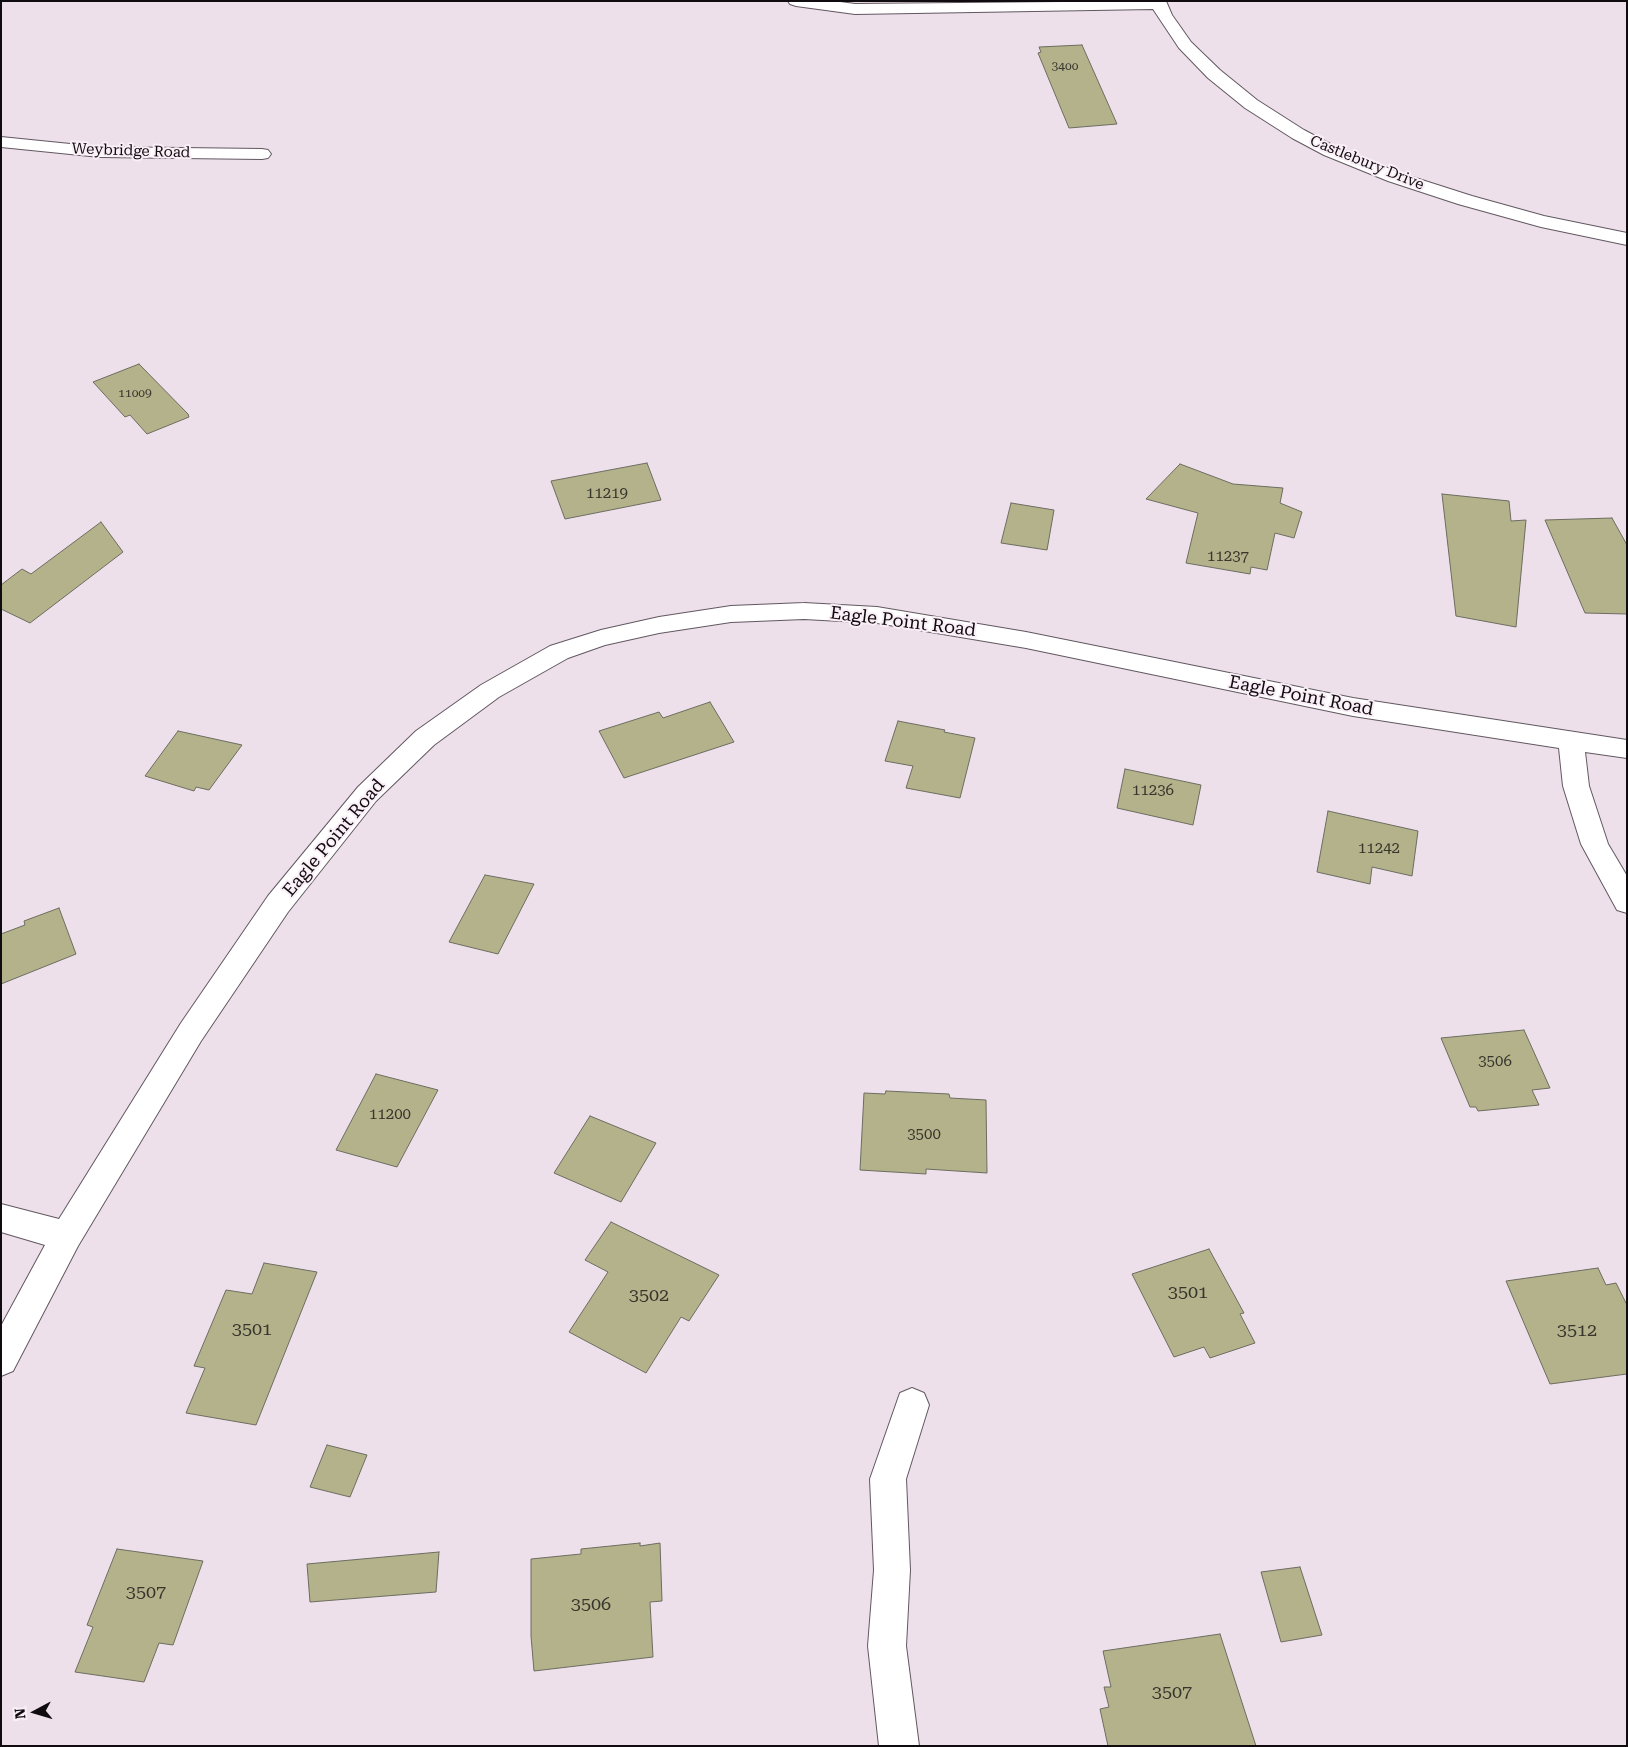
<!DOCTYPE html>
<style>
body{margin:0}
#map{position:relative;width:1628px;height:1747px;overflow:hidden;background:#ede0ea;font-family:"Roboto Serif",serif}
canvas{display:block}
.frame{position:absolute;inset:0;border:2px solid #0f0b0e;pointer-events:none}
.north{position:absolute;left:10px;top:1687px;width:50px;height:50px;-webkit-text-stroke:4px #faeef7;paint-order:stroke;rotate:264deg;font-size:14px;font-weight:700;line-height:20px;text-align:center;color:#0f0b0e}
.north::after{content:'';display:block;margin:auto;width:18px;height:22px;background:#0f0b0e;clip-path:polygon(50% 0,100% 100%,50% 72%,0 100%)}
</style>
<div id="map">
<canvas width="1628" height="1747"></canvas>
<div class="frame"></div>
<div class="north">N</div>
</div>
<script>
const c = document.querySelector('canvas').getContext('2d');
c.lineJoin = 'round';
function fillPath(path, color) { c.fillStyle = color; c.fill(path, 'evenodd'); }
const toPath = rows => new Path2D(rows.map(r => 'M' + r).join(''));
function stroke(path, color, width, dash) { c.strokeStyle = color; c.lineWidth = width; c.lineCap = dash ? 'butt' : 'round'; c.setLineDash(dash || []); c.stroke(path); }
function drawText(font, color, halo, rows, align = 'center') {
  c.font = font + ' "Roboto Serif",serif'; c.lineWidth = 4; c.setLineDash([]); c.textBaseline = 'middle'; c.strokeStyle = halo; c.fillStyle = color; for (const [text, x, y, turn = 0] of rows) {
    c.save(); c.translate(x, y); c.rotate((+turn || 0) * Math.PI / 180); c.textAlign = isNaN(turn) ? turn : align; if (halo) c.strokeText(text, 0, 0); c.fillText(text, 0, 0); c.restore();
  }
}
const building = toPath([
 [1082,45,1117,124,1069,128,1038,53,1041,52,1039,47,1082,45],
 [139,364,188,414,189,417,147,434,130,415,125,417,93,382,139,364],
 [647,463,661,500,565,519,551,481,647,463],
 [1180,464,1233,484,1283,488,1280,503,1302,512,1294,538,1275,533,1267,570,1251,567,1250,574,1186,563,1198,513,1146,499,1180,464],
 [1442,494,1509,501,1511,521,1526,520,1516,627,1456,616,1442,494],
 [1011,503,1054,510,1047,550,1001,543,1011,503],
 [1612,518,1627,545,1627,614,1585,613,1545,520,1612,518],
 [101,522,123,552,30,623,1,609,1,585,22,569,31,574,101,522],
 [710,702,734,742,624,778,599,731,659,712,663,718,710,702],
 [898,721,945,730,944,732,975,738,960,798,906,788,913,766,885,761,898,721],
 [178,731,242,745,209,790,196,787,194,791,145,776,178,731],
 [1125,769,1201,785,1193,825,1117,808,1125,769],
 [1328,811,1418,831,1412,876,1372,867,1370,884,1317,872,1328,811],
 [485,875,534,884,498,954,449,942,485,875],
 [59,908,76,954,1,984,1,934,25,925,24,921,59,908],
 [1524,1030,1550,1088,1532,1090,1539,1105,1478,1111,1476,1107,1470,1107,1441,1038,1524,1030],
 [376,1074,438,1090,397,1167,336,1150,376,1074],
 [886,1091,949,1094,950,1098,986,1100,987,1173,926,1169,926,1174,860,1170,864,1093,885,1094,886,1091],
 [590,1116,656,1143,621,1202,554,1173,590,1116],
 [611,1222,719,1275,689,1321,681,1317,646,1373,569,1332,608,1272,585,1260,611,1222],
 [1209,1249,1244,1313,1240,1314,1255,1343,1210,1358,1204,1347,1174,1357,1132,1274,1209,1249],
 [264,1263,317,1272,256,1425,186,1413,205,1368,194,1366,226,1290,252,1294,264,1263],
 [1598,1268,1606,1285,1616,1283,1627,1305,1627,1374,1550,1384,1506,1281,1598,1268],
 [327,1445,367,1455,350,1497,310,1487,327,1445],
 [640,1543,640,1546,660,1543,662,1601,650,1602,653,1657,534,1671,531,1636,531,1559,581,1554,581,1549,640,1543],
 [117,1549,203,1561,173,1645,159,1643,144,1682,75,1672,93,1627,87,1625,117,1549],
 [439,1552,436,1592,310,1602,307,1564,439,1552],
 [1300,1567,1322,1635,1281,1642,1261,1572,1300,1567],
 [1220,1634,1256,1746,1108,1746,1100,1709,1109,1707,1104,1687,1111,1687,1103,1651,1220,1634]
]);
fillPath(building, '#b3b28b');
stroke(building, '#6c6c60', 1);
const street = toPath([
 [788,1,833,1,855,4,1166,1,1172,15,1191,42,1220,70,1257,100,1304,130,1336,147,1400,173,1472,196,1544,216,1627,233,1627,245,1541,227,1458,204,1388,181,1324,155,1292,138,1245,108,1208,78,1179,48,1153,9,855,14,796,6,790,4,788,1],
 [1,137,100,147,262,149,268,150,271,154,268,158,262,159,100,157,1,147,1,137],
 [804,603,877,607,1026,632,1353,698,1627,740,1627,758,1585,752,1589,786,1608,844,1627,876,1627,913,1617,910,1581,844,1563,786,1559,748,1353,716,1026,648,877,623,804,619,731,622,659,633,605,645,568,658,499,697,434,745,376,801,288,912,201,1041,78,1246,13,1371,1,1376,1,1326,45,1245,1,1232,1,1204,59,1219,181,1023,268,896,358,787,416,731,481,685,550,646,601,630,659,617,731,606,804,603],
 [912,1388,924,1393,929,1405,906,1479,910,1570,906,1646,919,1746,879,1746,868,1646,874,1570,870,1479,900,1393,912,1388]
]);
stroke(street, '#625860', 2);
fillPath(street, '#fff');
drawText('12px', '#38352d', null, [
 ["3400",1065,66],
 ["11009",135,393]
]);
drawText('15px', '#0f0b0e', '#faeef7', [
 ["Weybridge Road",131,151,2],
 ["Castlebury Drive",1367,163,22]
]);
drawText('15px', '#38352d', null, [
 ["11219",607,494],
 ["11237",1228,557],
 ["11236",1153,791],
 ["11242",1379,849],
 ["3506",1495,1062],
 ["11200",390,1115],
 ["3500",924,1135]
]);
drawText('18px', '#0f0b0e', '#faeef7', [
 ["Eagle Point Road",903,622,7],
 ["Eagle Point Road",1301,696,11],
 ["Eagle Point Road",334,838,-50]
]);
drawText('18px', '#38352d', null, [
 ["3501",1188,1293],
 ["3502",649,1296],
 ["3501",252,1330],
 ["3512",1577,1331],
 ["3507",146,1593],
 ["3506",591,1605],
 ["3507",1172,1693]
]);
</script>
